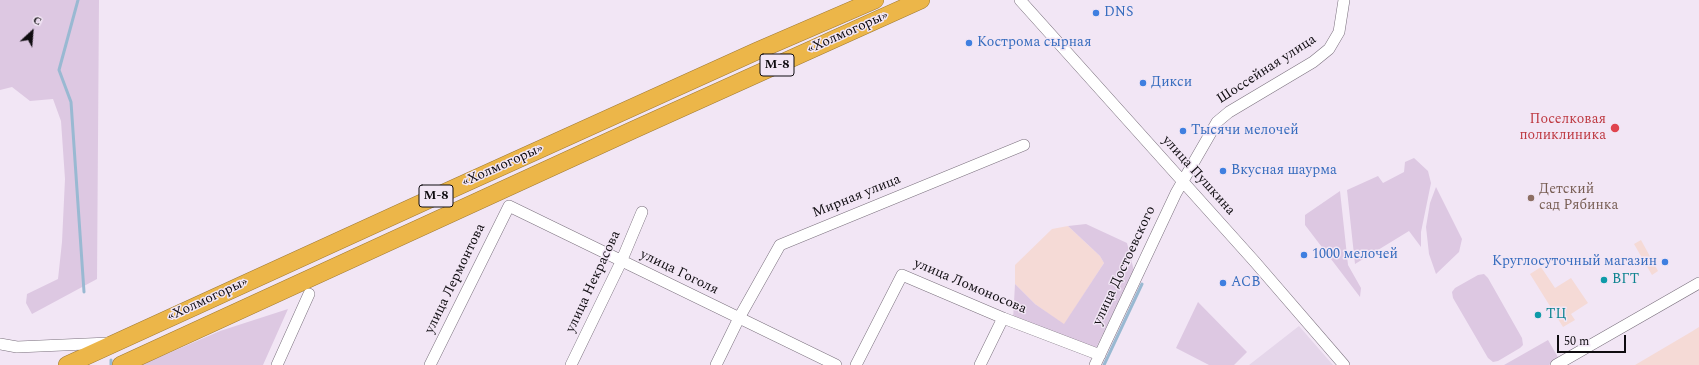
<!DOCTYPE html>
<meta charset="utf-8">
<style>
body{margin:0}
#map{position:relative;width:1699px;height:365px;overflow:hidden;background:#f2e6f5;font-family:Spectral,serif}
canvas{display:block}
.north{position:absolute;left:12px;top:12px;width:40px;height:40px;-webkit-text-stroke:3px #f2e6f5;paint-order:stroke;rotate:26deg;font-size:11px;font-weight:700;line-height:16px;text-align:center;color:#0f0c10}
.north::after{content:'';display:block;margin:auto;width:14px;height:18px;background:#0f0c10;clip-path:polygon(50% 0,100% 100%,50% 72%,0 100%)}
.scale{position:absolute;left:1557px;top:335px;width:69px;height:18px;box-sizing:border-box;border:2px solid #0f0c10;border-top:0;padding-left:5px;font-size:12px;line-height:14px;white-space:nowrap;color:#0f0c10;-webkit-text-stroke:3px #f2e6f5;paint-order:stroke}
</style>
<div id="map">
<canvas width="1699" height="365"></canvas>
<div class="north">С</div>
<div class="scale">50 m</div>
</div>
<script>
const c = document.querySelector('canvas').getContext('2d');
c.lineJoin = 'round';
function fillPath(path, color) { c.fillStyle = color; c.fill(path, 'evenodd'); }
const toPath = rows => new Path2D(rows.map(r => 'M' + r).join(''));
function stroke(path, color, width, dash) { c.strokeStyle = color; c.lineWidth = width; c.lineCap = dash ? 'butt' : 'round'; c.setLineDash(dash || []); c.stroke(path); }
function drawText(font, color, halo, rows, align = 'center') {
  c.font = font + ' Spectral,serif'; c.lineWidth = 3; c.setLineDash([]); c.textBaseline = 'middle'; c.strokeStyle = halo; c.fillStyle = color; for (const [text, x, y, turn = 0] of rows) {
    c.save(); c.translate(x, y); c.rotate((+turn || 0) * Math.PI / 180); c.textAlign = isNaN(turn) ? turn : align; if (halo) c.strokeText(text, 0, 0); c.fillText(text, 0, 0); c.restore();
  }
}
fillPath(toPath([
 [1299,326,1333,365,1249,365]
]), '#e5d6ea');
fillPath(toPath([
 [1068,226,1100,256,1104,263,1064,325,1035,304,1015,284,1015,265,1052,229],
 [1641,240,1658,271,1652,275,1634,244],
 [1541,267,1555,288,1571,278,1588,303,1571,314,1575,320,1563,327,1530,274],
 [1699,327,1699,365,1635,365,1691,332]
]), '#f5dad6');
fillPath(toPath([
 [0,0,99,0,97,279,32,314,26,303,27,294,58,279,62,242,65,179,61,121,53,99,30,101,12,87,0,90],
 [1414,158,1428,171,1431,183,1421,232,1421,247,1409,231,1355,264,1347,190,1378,176,1383,183,1404,172,1405,162],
 [1436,187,1462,239,1459,252,1436,274,1429,254,1426,227,1430,203],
 [1340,191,1348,265,1361,288,1360,297,1305,225,1305,215],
 [1086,224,1127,243,1134,271,1096,348,1013,320,1015,284,1035,304,1064,324,1104,263,1100,256,1068,226],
 [1484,274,1488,278,1522,338,1523,345,1520,348,1498,361,1493,362,1488,358,1453,298,1452,292,1455,288,1478,275],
 [1198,302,1247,352,1234,365,1209,365,1176,348],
 [288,309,263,365,141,365,220,331],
 [1548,340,1559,359,1549,365,1504,365]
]), '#ddc8e2');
stroke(toPath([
 [78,0,59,70,71,102,84,292],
 [111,360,111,365],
 [1104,365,1142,284]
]), '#99b9d2', 3);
const minor = toPath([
 [1020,0,1255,262,1344,365],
 [0,344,17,347,109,343],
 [277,365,309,294],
 [430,365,509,206,836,365],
 [571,365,621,262,642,212],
 [716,365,739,318,780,245,1024,145],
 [856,365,902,275,1003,318,1100,355],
 [980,365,1003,318],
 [1095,365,1176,193,1217,122,1229,112,1313,62,1329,49,1339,32,1344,0],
 [1556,365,1699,283]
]);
const highway = toPath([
 [67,365,428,200,757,51,875,0],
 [121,365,633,130,921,0]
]);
stroke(minor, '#7a707d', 12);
stroke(highway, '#9f7a35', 18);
stroke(minor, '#fff', 11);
stroke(highway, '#ecb649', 17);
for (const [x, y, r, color] of [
 [1096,13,4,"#3f7fe0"],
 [969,43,4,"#3f7fe0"],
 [1143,83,4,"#3f7fe0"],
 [1615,128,5,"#e0444e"],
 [1183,131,4,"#3f7fe0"],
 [1223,171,4,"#3f7fe0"],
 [1531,198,4,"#8d6e63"],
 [1304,255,4,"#3f7fe0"],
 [1665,262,4,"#3f7fe0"],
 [1604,280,4,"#0f9aa8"],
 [1223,283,4,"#3f7fe0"],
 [1538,315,4,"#0f9aa8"]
]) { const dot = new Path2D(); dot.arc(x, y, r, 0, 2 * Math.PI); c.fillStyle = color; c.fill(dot); stroke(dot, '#f2e6f5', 1.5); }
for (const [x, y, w] of [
 [777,65,34],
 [436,196,34]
]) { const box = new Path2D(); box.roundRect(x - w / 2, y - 11, w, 22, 3); c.fillStyle = '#f2e6f5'; c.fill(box); stroke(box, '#0f0c10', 1); }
drawText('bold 13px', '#0f0c10', null, [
 ["М-8",777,65],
 ["М-8",436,196]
]);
drawText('14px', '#366cbe', '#f2e6f5', [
 ["DNS",1104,13],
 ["Кострома сырная",977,43],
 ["Дикси",1151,83],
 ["Тысячи мелочей",1191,131],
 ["Вкусная шаурма",1231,171],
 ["1000 мелочей",1312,255],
 ["Круглосуточный магазин",1657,262,"right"],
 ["АСВ",1231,283]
], 'left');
drawText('14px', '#0f0c10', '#f2e6f5', [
 ["«Холмогоры»",848,33,-24],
 ["Шоссейная улица",1267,70,-33],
 ["«Холмогоры»",503,166,-24],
 ["улица Пушкина",1198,176,48],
 ["Мирная улица",857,197,-22],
 ["улица Достоевского",1125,266,-65],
 ["улица Гоголя",679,273,26],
 ["улица Лермонтова",456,279,-64],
 ["улица Некрасова",594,282,-65],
 ["улица Ломоносова",970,287,23],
 ["«Холмогоры»",208,300,-25]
]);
drawText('14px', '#be3a42', '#f2e6f5', [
 ["Поселковая",1606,120],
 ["поликлиника",1606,136]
], 'right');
drawText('14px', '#785e54', '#f2e6f5', [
 ["Детский",1539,190],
 ["сад Рябинка",1539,206]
], 'left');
drawText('14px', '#0d838f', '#f2e6f5', [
 ["ВГТ",1612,280],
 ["ТЦ",1546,315]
], 'left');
</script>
